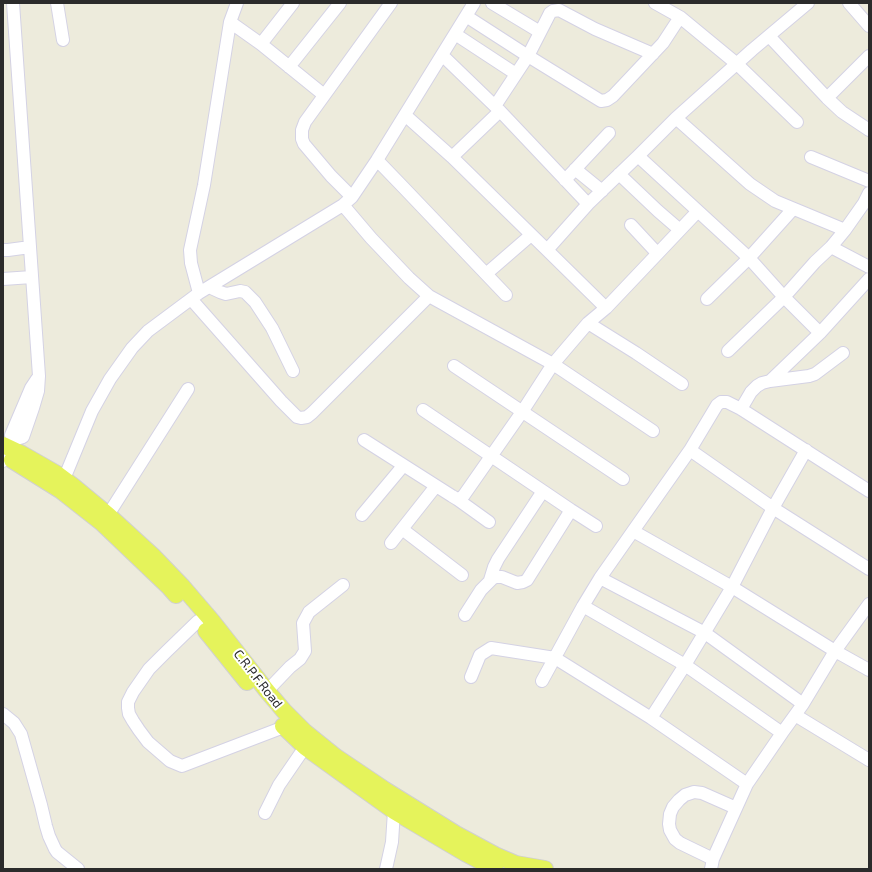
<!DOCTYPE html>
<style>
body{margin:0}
#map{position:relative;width:872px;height:872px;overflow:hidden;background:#edebdc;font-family:"Exo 2",sans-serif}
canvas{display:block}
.frame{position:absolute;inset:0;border:4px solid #2b2b2b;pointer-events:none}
</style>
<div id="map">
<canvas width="872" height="872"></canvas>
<div class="frame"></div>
</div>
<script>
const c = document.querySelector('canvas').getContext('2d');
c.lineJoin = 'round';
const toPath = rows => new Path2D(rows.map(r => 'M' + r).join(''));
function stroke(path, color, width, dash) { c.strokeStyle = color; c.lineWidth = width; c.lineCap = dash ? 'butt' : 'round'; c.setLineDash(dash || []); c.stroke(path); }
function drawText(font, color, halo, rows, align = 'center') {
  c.font = font + ' "Exo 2",sans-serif'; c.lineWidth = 4; c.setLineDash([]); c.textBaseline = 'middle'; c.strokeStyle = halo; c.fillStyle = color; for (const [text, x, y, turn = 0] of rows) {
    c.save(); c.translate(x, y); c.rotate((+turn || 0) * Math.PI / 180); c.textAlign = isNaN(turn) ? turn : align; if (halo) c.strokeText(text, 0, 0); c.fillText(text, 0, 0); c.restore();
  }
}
const minor = toPath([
 [57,3,63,40],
 [237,3,230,22,261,44,324,95],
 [492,3,540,32],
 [655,3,680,17,737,64,797,122],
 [849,3,869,26],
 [466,16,528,56,601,101,607,100,613,96,663,43,680,17],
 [455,34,516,74],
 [769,36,827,98,842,112,869,130],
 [261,44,293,3],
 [442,55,500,111,588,204],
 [289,67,340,3],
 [827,98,869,56],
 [495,106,528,56,548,17,550,13,553,11,559,10,595,29,653,54],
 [405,115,452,157,547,250],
 [676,118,750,184,775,201,845,230],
 [638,156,749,258,784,297,820,333],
 [452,157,500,111],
 [811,157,869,181],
 [377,160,404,188,506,295],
 [575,169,602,191],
 [619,174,658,211,680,230],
 [565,180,609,133],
 [352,197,331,176,304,144,302,139,302,130,305,122,391,3],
 [343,205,371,238,409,278,429,296,553,364,653,431],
 [631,225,657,253],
 [831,247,869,267],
 [3,250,8,250,30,247],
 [486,274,531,235],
 [3,279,32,277],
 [209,287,220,292,226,294,240,291,245,292,255,302,272,328,293,371],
 [199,293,191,263,190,250,204,185,230,22],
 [191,299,281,401,297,417,301,418,307,417,312,413,429,296],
 [707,299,749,258,793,209],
 [606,308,698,211],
 [588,323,636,353,682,384],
 [728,351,784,297,815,262,831,247,845,230,864,203,869,193],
 [454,366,623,479],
 [770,381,820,333,869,279],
 [741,409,751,392,757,386,762,383,770,381,809,376,815,374,843,353],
 [423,410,571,510,596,526],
 [13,440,23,437,33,408,38,391,39,376,13,3],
 [364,440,452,496,457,499,461,498,464,495,522,412,553,364,588,323,606,308,547,250,588,204,638,156,676,118,752,50,808,3],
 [690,450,773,508,869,569],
 [3,461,13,440,11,435,31,388,37,379],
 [64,479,92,411,110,379,132,348,148,331,199,293,343,205,352,197,377,160,474,3],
 [436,486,402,529,462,575],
 [457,499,489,522],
 [108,515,188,389],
 [362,515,403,466],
 [633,531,732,587,835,651,869,670],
 [391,543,402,529],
 [600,578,705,633,803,704],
 [490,580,494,567,498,559,543,491],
 [583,606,685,665,732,587,773,508,806,450],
 [465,615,481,590,493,578,497,577,502,577,517,583,523,582,527,580,571,510],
 [198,621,167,651,149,669,133,692,128,702,128,708,129,714,133,721,139,730,148,742,170,761,182,766,284,727],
 [471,677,480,655,491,648,555,658,651,718],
 [542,681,583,606,600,578,633,531,690,450,717,405,721,402,727,402,741,409,869,491],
 [267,691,290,667,300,659,305,651,303,623,309,612,343,585],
 [3,714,14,723,21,734,41,805,46,826,49,836,55,849,57,852,78,869],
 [795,715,869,760],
 [747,784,651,718,685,665,782,733],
 [265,813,279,785,305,747],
 [713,859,680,843,675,839,670,830,669,824,670,814,673,807,679,800,685,795,694,792,702,793,736,808],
 [386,869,392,842,394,811],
 [711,869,713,859,747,784,782,733,803,704,835,651,869,604]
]);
const major = toPath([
 [3,445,22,454,57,474,73,486,108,515,154,557,182,586,212,621,267,691,284,711,305,732,336,757,385,790,456,834,495,855,516,864,545,869],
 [12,460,60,490,102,523,169,587,176,595],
 [206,631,247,682],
 [283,726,305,747,394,811,465,853,495,869]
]);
stroke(minor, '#d4d2e4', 14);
stroke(major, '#d0d0d0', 18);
stroke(minor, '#fff', 12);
stroke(major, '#e5f35b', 16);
drawText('13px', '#2b2b2b', '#fff', [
 ["C.R.P.F.Road",258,679,52]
]);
</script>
